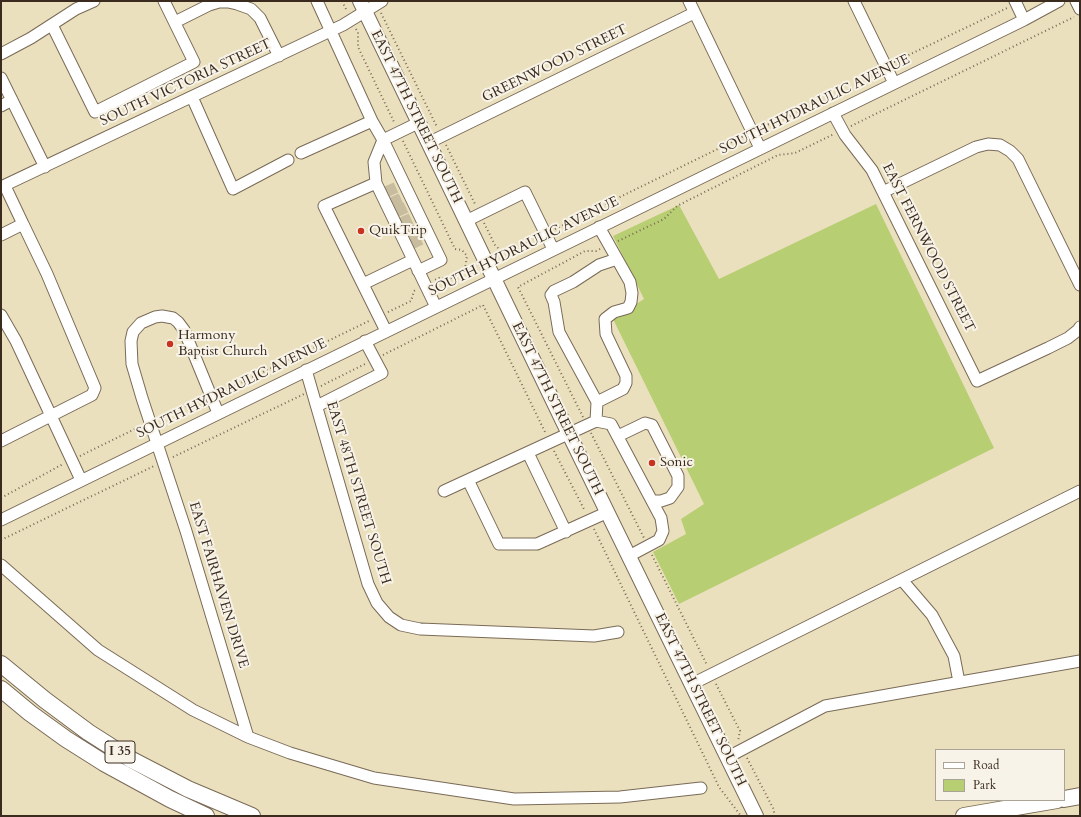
<!DOCTYPE html>
<style>
body{margin:0}
#map{position:relative;width:1081px;height:817px;overflow:hidden;background:#ebe0be;font-family:Cardo,serif}
canvas{display:block}
.frame{position:absolute;inset:0;border:2px solid #3b2a1e;pointer-events:none}
.legend{position:absolute;left:935px;top:749px;width:130px;height:52px;box-sizing:border-box;background:#f7f3e8;border:1px solid #aca397;margin:0;padding:5px 7px;list-style:none;font-size:12px;color:#3b2a1e}
.legend li{display:flex;align-items:center;gap:8px;height:20px}
.legend b{width:20px;border:1px solid #aca397}
</style>
<div id="map">
<canvas width="1081" height="817"></canvas>
<div class="frame"></div>
<ul class="legend">
<li><b style="height:5px;background:#fff"></b>Road</li>
<li><b style="height:11px;background:#b8ce72"></b>Park</li>
</ul>
</div>
<script>
const c = document.querySelector('canvas').getContext('2d');
c.lineJoin = 'round';
function fillPath(path, color) { c.fillStyle = color; c.fill(path, 'evenodd'); }
const toPath = rows => new Path2D(rows.map(r => 'M' + r).join(''));
function stroke(path, color, width, dash) { c.strokeStyle = color; c.lineWidth = width; c.lineCap = dash ? 'butt' : 'round'; c.setLineDash(dash || []); c.stroke(path); }
function drawText(font, color, halo, rows, align = 'center') {
  c.font = font + ' Cardo,serif'; c.lineWidth = 4; c.setLineDash([]); c.textBaseline = 'middle'; c.strokeStyle = halo; c.fillStyle = color; for (const [text, x, y, turn = 0] of rows) {
    c.save(); c.translate(x, y); c.rotate((+turn || 0) * Math.PI / 180); c.textAlign = isNaN(turn) ? turn : align; if (halo) c.strokeText(text, 0, 0); c.fillText(text, 0, 0); c.restore();
  }
}
fillPath(toPath([
 [876,204,994,448,679,604,653,552,686,534,681,519,704,504,613,319,644,299,613,236,679,205,719,279]
]), '#b8ce72');
stroke(toPath([
 [386,192,399,186],
 [391,203,404,197],
 [396,212,409,206],
 [401,223,414,217],
 [406,234,419,228],
 [411,244,424,238]
]), '#c8bc9e', 11, [11, 5.5]);
const minor = toPath([
 [317,1,372,121,383,140,441,260,418,271],
 [689,1,760,148],
 [854,1,894,83],
 [1015,1,1024,20],
 [1076,1,1080,9],
 [175,22,209,5,219,2,228,2,237,4,251,9,260,18,279,56],
 [52,25,95,112,194,62,164,1],
 [1,54,31,38,76,9,94,1],
 [1,78,45,167],
 [192,97,233,189,288,160],
 [1,106,12,100],
 [833,113,845,135,872,170,977,381,1048,348,1068,338,1078,330,1080,327],
 [428,143,694,13],
 [301,153,372,121],
 [376,183,374,162,383,140,418,123],
 [1,187,343,25,382,1],
 [883,192,976,147,988,144,1000,145,1010,151,1018,159,1080,285],
 [466,221,525,192,553,249],
 [1,235,23,224,5,186],
 [363,284,413,260],
 [1,315,16,341,81,480],
 [386,331,324,206,376,183,436,307],
 [306,370,368,584,377,603,389,617,401,625,420,629,594,636,618,632],
 [597,402,559,332,554,302,551,295,554,291,573,282,599,265,617,259],
 [317,406,382,373,365,341],
 [218,413,184,330,178,322,173,318,162,316,155,317,141,323,133,332,131,341,132,364,142,398,186,531,248,737],
 [596,421,611,424,661,518,663,531,659,540,629,556],
 [618,436,645,423,652,425,678,476,678,487,670,498,661,501,652,501],
 [1,441,92,395,95,388,47,274,23,224],
 [528,453,566,532],
 [468,480,499,544,537,544,608,512],
 [444,491,596,421,597,402,623,389,626,383,626,376,606,334,605,319,614,312,628,308,631,302,632,293,630,282,599,227],
 [1,520,1024,20,1059,1],
 [1,565,98,650,193,710,248,737,290,753,374,778,514,799,620,797,701,788],
 [902,580,932,615,954,656,959,682],
 [692,684,1080,491],
 [728,757,825,706,1080,661]
]);
const major = toPath([
 [360,1,569,434,756,816]
]);
const highway = toPath([
 [1,664,45,700,88,732,132,760,188,789,252,816],
 [1,689,30,713,66,739,104,763,170,799,206,816],
 [1064,799,1080,796],
 [964,816,1057,800]
]);
stroke(minor, '#796a56', 13);
stroke(major, '#796a56', 16);
stroke(highway, '#796a56', 18);
stroke(toPath([
 [342,1,347,11],
 [381,13,437,127],
 [356,29,358,32,358,47,395,124],
 [894,62,1007,8],
 [760,126,776,123,818,101,827,100,858,86,878,71],
 [851,126,1074,17],
 [403,141,455,249,462,250,467,256,465,269,452,278,439,278,433,281],
 [446,145,476,206],
 [484,223,495,245,501,251,517,247,536,238],
 [555,229,744,136],
 [618,241,664,219,677,206,778,155,795,153,834,134],
 [388,312,411,301,414,291,417,289],
 [383,355,483,305,546,434],
 [321,386,367,363],
 [220,393,369,321],
 [159,417,203,399],
 [583,417,518,287,585,251,596,251,600,249],
 [591,433,644,538],
 [554,451,585,511],
 [80,456,141,426],
 [173,457,304,394],
 [1,498,63,464],
 [594,529,719,787,741,816],
 [1,540,154,466],
 [652,555,707,665],
 [716,684,740,731,738,741],
 [747,758,773,808,775,816]
]), '#796a56', 2, [1, 3]);
stroke(minor, '#fff', 11);
stroke(major, '#fff', 14);
stroke(highway, '#fff', 16);
for (const [x, y, r, color] of [
 [361,231,4,"#c8321e"],
 [170,344,4,"#c8321e"],
 [652,463,4,"#c8321e"]
]) { const dot = new Path2D(); dot.arc(x, y, r, 0, 2 * Math.PI); c.fillStyle = color; c.fill(dot); stroke(dot, '#f7f3e8', 1.5); }
for (const [x, y, w] of [
 [120,752,30]
]) { const box = new Path2D(); box.roundRect(x - w / 2, y - 11, w, 22, 3); c.fillStyle = '#f7f3e8'; c.fill(box); stroke(box, '#3b2a1e', 1); }
drawText('bold 13px', '#3b2a1e', null, [
 ["I 35",120,752]
]);
drawText('14px', '#3b2a1e', '#f7f3e8', [
 ["GREENWOOD STREET",555,64,-26],
 ["SOUTH VICTORIA STREET",186,83,-25],
 ["SOUTH HYDRAULIC AVENUE",815,105,-26],
 ["EAST 47TH STREET SOUTH",416,117,64],
 ["SOUTH HYDRAULIC AVENUE",524,247,-26],
 ["EAST FERNWOOD STREET",928,248,63],
 ["SOUTH HYDRAULIC AVENUE",232,389,-26],
 ["EAST 47TH STREET SOUTH",557,409,64],
 ["EAST 48TH STREET SOUTH",358,493,73],
 ["EAST FAIRHAVEN DRIVE",218,585,73],
 ["EAST 47TH STREET SOUTH",700,700,64]
]);
drawText('14px', '#3b2a1e', '#f7f3e8', [
 ["QuikTrip",369,231],
 ["Harmony",178,336],
 ["Baptist Church",178,352],
 ["Sonic",660,463]
], 'left');
</script>
